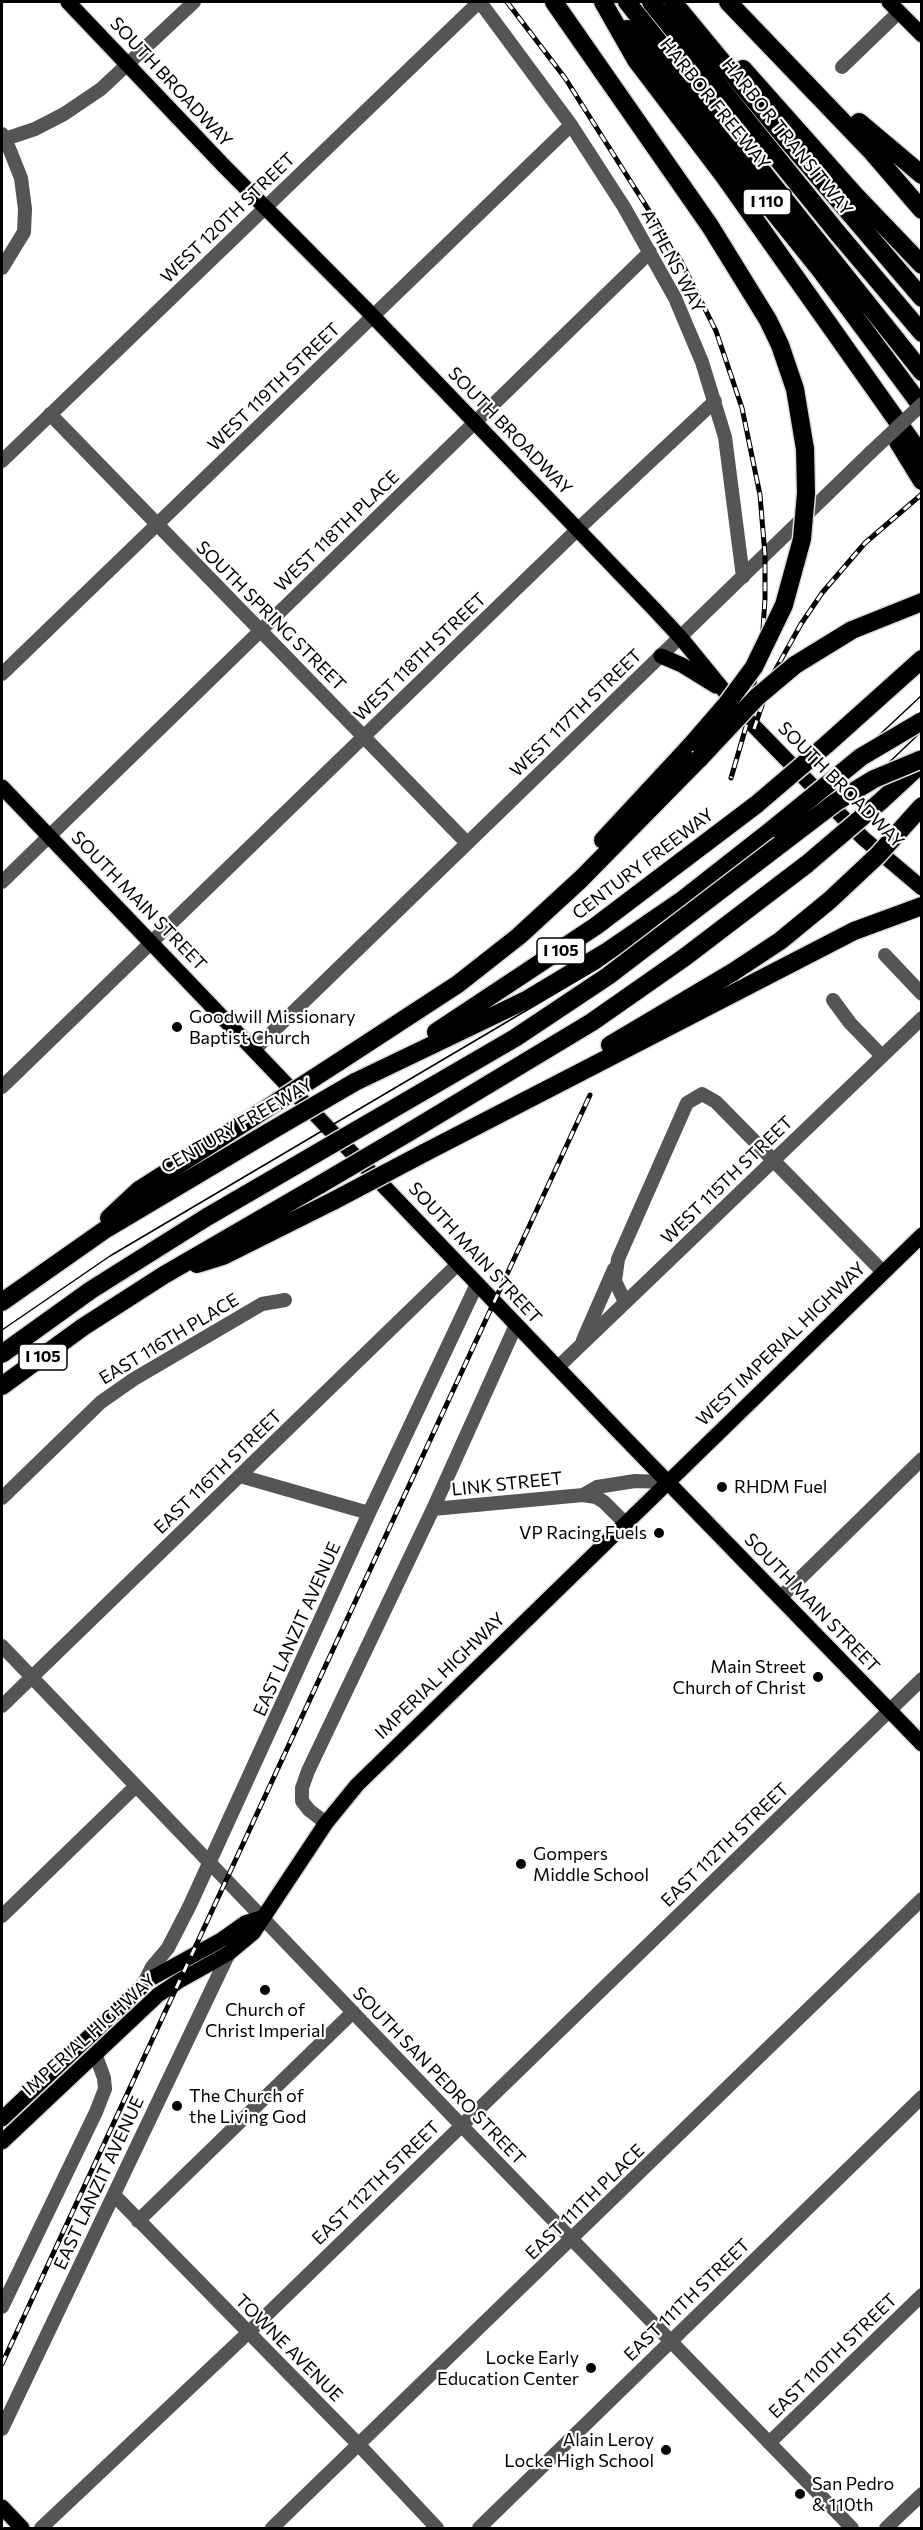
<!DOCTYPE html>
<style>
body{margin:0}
#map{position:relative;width:923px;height:2530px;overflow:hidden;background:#fff;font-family:Commissioner,sans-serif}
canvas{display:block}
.frame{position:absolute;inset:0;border:3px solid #000;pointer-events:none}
</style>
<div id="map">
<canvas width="923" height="2530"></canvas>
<div class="frame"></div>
</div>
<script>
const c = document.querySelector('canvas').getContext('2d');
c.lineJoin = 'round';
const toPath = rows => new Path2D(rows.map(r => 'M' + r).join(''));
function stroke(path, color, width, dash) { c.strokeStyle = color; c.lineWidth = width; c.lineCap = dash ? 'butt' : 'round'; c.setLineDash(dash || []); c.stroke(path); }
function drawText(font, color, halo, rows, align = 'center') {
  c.font = font + ' Commissioner,sans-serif'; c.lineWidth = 4.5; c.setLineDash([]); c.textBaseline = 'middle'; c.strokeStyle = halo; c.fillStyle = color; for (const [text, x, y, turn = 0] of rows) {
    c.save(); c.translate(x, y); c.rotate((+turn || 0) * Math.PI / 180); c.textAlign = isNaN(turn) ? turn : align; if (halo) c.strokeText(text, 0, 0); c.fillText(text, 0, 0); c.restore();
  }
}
const major = toPath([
 [68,2,224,166,367,310,654,609,681,638,748,720,863,838,922,888],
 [889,2,922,35],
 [661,656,682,665,716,686],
 [2,787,619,1432,922,1744],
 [2,2119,150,1979,221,1940,245,1923,261,1918],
 [2,2142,158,1995,179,1981,229,1953,253,1933,326,1823,357,1785,922,1235],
 [2,2507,22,2528]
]);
const highway = toPath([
 [554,2,710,226,768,320,780,345,795,389,805,449],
 [603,2,636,60,724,176,922,456],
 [627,2,922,372],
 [651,2,836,231,922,333],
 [673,2,787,140,922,298],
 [728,2,872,152,922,210],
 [627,29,818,267,922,407],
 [743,69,855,195,922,265],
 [859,122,922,175],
 [898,442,922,481],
 [795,665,852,630,922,602],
 [826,745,922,659],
 [881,801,922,763],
 [603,840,694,742],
 [436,1032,596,926,757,804],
 [610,1045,733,972],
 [337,1063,458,984,519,936,581,879,699,759],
 [355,1082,528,999,608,951,681,901,774,828],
 [406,1134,592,1022,685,957,807,864],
 [424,1153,854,931,922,906],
 [109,1218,139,1190,255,1116],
 [197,1264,223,1256,335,1200],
 [2,1302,106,1229,269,1132],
 [2,1386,83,1327,164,1275,321,1184]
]);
stroke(major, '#dbdbdb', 18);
stroke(highway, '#dbdbdb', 21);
stroke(toPath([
 [480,2,571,125,624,207,675,298,702,362,725,437,743,577],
 [842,67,899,12],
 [2,134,5,138,21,178,25,209,24,232,2,268],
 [2,140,35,129,64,114,101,89,194,2],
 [50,414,467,843],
 [2,461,479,2],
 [2,674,571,125],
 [2,882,650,252],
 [885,955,922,994],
 [833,1000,850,1023,882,1056],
 [255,1049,871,452],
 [2,1087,577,530,715,401],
 [625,1302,615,1281,618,1259,687,1103,702,1094,716,1102,883,1272],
 [583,1340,614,1269],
 [557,1368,922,1018],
 [240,1476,369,1513],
 [583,1495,597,1487,635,1481,669,1482],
 [2,1498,101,1402,134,1379,262,1304,285,1300],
 [433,1509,583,1495,596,1497,604,1502,626,1524],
 [780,1598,922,1459],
 [2,1646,461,2125,852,2528],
 [2,1706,458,1264],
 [326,1823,309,1810,302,1801,302,1788,308,1771,433,1509,516,1325],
 [2,1916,136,1786],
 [143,1985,152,1967,168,1948,190,1905,369,1513,477,1284],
 [114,2195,359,2445,437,2528],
 [138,2221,353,2012],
 [2,2307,96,2112,105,2089,104,2078,96,2056],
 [2,2429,229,1953],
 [769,2443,922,2295],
 [41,2528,249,2332,922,1679],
 [272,2528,922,1899],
 [479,2528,922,2097],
 [886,2528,922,2494]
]), '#555', 14);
stroke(major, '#000', 15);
stroke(highway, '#000', 18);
stroke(toPath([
 [541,1013,606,974,790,844,881,770,922,731],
 [2,1330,110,1256,600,967,697,898,780,828,922,695]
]), '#000', 1.5);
const rail = toPath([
 [507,2,565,78,681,261,716,331,742,408,760,495,765,555,765,599,763,629,748,720,731,778],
 [754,729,772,676,801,624,822,593,865,543,922,494],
 [2,2364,590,1095]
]);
stroke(rail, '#000', 5);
stroke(rail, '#fff', 3, [9]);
const highwayBridge = toPath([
 [694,742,726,705,754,667,784,605,802,539,806,493,805,449],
 [699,759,757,697,795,665],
 [757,804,826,745],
 [774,828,861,757,922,721],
 [807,864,881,801],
 [733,972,780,941,830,900,878,855,922,806],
 [255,1116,337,1063],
 [269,1132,355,1082],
 [321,1184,406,1134],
 [335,1200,424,1153],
 [2,1354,91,1290,207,1217,515,1038,608,976,836,802,874,779,922,759]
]);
stroke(highwayBridge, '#dbdbdb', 21, []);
stroke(toPath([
 [871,452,922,404]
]), '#555', 14);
stroke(highwayBridge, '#000', 18);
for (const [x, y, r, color] of [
 [177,1027,6,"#000"],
 [722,1487,6,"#000"],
 [659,1533,6,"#000"],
 [818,1677,6,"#000"],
 [521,1864,6,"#000"],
 [265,1990,6,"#000"],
 [177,2106,6,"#000"],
 [591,2368,6,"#000"],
 [666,2450,6,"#000"],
 [800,2494,6,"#000"]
]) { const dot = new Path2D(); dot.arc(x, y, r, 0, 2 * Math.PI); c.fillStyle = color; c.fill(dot); stroke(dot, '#fff', 2); }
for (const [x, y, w] of [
 [767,202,48],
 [561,951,48],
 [43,1357,48]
]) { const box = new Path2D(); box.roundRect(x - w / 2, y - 13, w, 26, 4.5); c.fillStyle = '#fff'; c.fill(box); stroke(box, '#000', 1.5); }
drawText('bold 16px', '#000', null, [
 ["I 110",767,202],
 ["I 105",561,951],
 ["I 105",43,1357]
]);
drawText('18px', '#000', '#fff', [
 ["SOUTH BROADWAY",171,82,47],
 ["HARBOR FREEWAY",715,104,51],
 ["HARBOR TRANSITWAY",787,137,51],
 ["WEST 120TH STREET",228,218,-44],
 ["ATHENS WAY",673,261,62],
 ["WEST 119TH STREET",274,387,-44],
 ["SOUTH BROADWAY",510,431,46],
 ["WEST 118TH PLACE",337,531,-44],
 ["SOUTH SPRING STREET",271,616,45],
 ["WEST 118TH STREET",420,657,-44],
 ["WEST 117TH STREET",576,713,-44],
 ["SOUTH BROADWAY",841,785,45],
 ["CENTURY FREEWAY",643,864,-37],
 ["SOUTH MAIN STREET",139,901,46],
 ["CENTURY FREEWAY",237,1126,-30],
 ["WEST 115TH STREET",727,1180,-44],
 ["SOUTH MAIN STREET",475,1253,47],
 ["EAST 116TH PLACE",169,1339,-31],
 ["WEST IMPERIAL HIGHWAY",781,1344,-44],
 ["EAST 116TH STREET",218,1472,-44],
 ["LINK STREET",507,1484,-6],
 ["SOUTH MAIN STREET",812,1603,46],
 ["EAST LANZIT AVENUE",297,1629,-66],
 ["IMPERIAL HIGHWAY",440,1676,-44],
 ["EAST 112TH STREET",725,1845,-44],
 ["IMPERIAL HIGHWAY",89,2035,-42],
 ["SOUTH SAN PEDRO STREET",439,2076,46],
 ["EAST LANZIT AVENUE",99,2183,-65],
 ["EAST 112TH STREET",376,2183,-44],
 ["EAST 111TH PLACE",585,2202,-44],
 ["EAST 111TH STREET",687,2300,-44],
 ["TOWNE AVENUE",289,2348,45],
 ["EAST 110TH STREET",833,2356,-44]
]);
drawText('18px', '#000', '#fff', [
 ["Goodwill Missionary",189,1017],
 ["Baptist Church",189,1038],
 ["RHDM Fuel",734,1487],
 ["VP Racing Fuels",647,1533,"right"],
 ["Main Street",806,1667,"right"],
 ["Church of Christ",806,1688,"right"],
 ["Gompers",533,1854],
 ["Middle School",533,1875],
 ["Church of",265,2010,"center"],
 ["Christ Imperial",265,2031,"center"],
 ["The Church of",189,2096],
 ["the Living God",189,2117],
 ["Locke Early",579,2358,"right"],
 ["Education Center",579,2379,"right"],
 ["Alain Leroy",654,2440,"right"],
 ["Locke High School",654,2461,"right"],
 ["San Pedro",812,2484],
 ["& 110th",812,2505]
], 'left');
</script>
